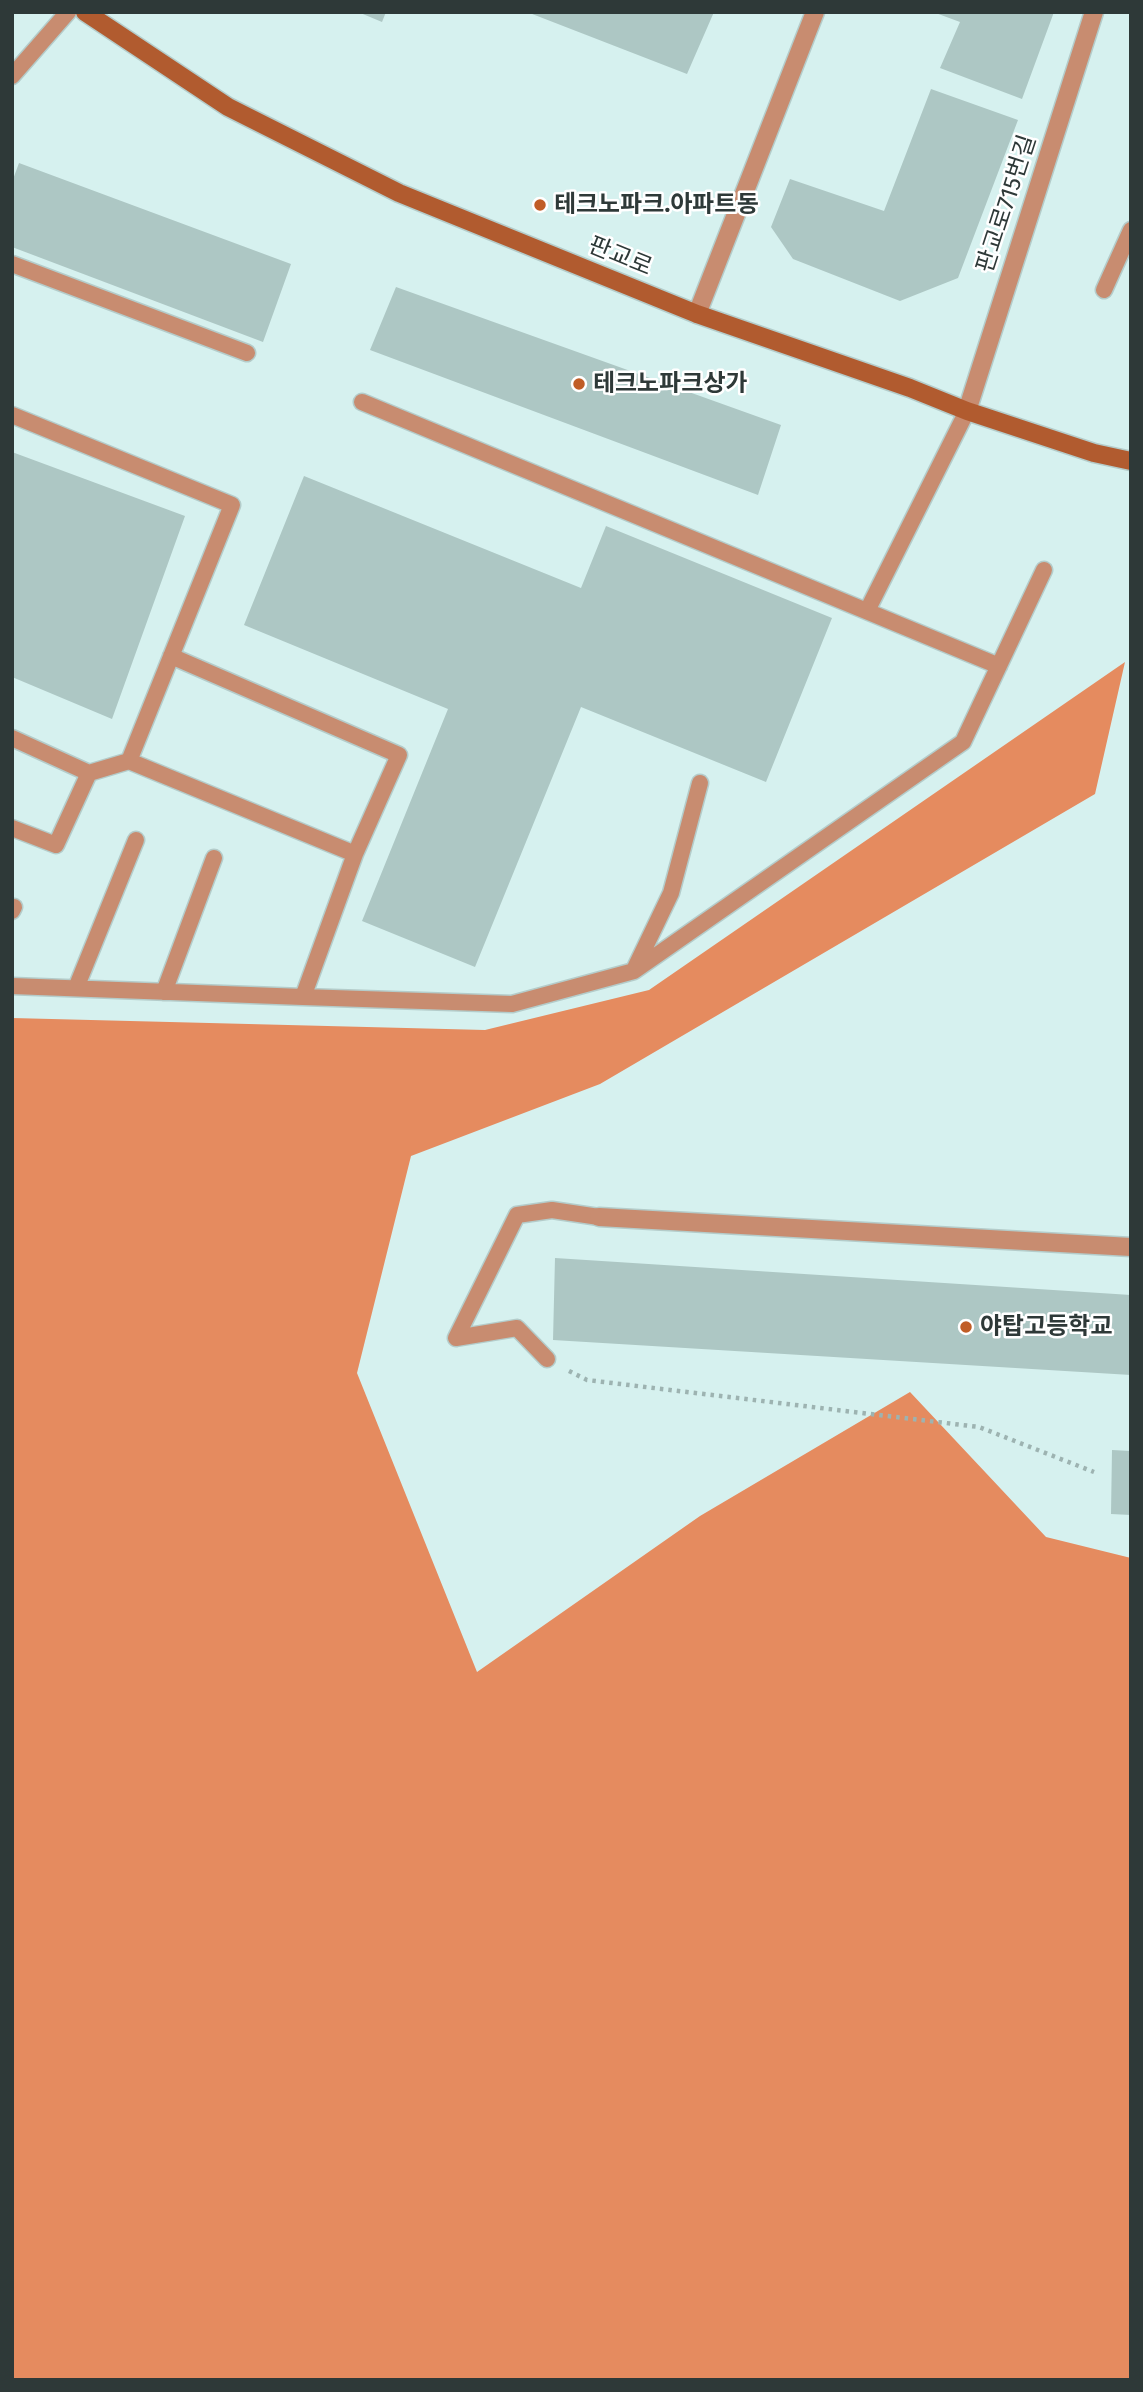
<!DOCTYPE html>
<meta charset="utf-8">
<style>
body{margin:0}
#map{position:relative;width:1143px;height:2392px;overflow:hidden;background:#d6f1ef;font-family:"Fira Sans",sans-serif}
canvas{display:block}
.frame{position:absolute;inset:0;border:14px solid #2e3938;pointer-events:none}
</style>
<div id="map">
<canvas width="1143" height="2392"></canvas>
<div class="frame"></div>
</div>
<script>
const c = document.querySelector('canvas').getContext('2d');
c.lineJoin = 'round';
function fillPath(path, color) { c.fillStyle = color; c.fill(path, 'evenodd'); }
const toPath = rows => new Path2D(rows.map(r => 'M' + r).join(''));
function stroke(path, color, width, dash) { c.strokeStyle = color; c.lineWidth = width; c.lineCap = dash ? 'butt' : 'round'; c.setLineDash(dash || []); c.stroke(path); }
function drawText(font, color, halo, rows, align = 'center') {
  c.font = font + ' "Fira Sans","Noto Sans KR",sans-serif'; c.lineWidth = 5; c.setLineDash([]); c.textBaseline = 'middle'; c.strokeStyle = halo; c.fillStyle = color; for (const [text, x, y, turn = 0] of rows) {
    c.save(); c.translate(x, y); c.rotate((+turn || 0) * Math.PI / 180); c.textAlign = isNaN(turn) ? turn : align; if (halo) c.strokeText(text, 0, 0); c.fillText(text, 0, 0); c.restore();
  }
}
fillPath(toPath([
 [1125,662,1095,794,600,1084,411,1156,357,1373,477,1672,700,1516,910,1392,1046,1537,1131,1558,1131,2380,12,2380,12,1018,485,1030,649,990]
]), '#e58b5f');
fillPath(toPath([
 [358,12,386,12,382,22],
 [527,12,714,12,687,74],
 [933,12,1054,12,1022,99,940,68,960,22],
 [931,89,1018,120,958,278,900,301,793,259,771,227,790,179,884,211],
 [19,163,291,264,263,342,12,247,12,182],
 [396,287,781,425,758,495,370,350],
 [12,452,185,516,112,719,12,677],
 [304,476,581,588,606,526,832,618,766,782,581,707,475,967,362,921,448,709,244,625],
 [555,1258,1131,1295,1131,1375,553,1340],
 [1112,1450,1131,1451,1131,1515,1111,1514]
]), '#adc7c4');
const lane = toPath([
 [12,76,68,12],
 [12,264,247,353],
 [1104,290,1131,230],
 [362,402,999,666],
 [12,415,232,505,129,761,355,854,303,997,512,1004,634,971,963,742,1044,570],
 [867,611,967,411],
 [171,656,399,755,355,854],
 [12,738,89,773,129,761],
 [12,828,56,845,89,773],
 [12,911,14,907],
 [635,968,671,893,700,783],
 [12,986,303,997],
 [76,988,136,840],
 [164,992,214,858],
 [456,1338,517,1215,552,1210,599,1217],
 [456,1338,517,1328,547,1359]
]);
const street = toPath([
 [697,314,815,12],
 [967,411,1094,12],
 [599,1217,1131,1247]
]);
const secondary = toPath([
 [85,12,228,107,399,193,697,314,910,388,967,411,1094,453,1131,461]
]);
stroke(lane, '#b4ccca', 19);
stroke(street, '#b4ccca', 21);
stroke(secondary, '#b4ccca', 21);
stroke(toPath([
 [569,1371,587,1380,979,1427,1094,1472]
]), '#9db3b1', 4.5, [3.5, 5]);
stroke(lane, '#c88c70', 16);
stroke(street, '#c88c70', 18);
stroke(secondary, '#b15b2f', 18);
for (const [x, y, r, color] of [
 [540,205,7,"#c05d26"],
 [579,384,7,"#c05d26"],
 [966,1327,7,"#c05d26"]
]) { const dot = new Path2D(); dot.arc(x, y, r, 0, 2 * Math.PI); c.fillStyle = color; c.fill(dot); stroke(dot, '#fff', 2.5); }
drawText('24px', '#2e3938', '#fff', [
 ["판교로715번길",1007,204,-72],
 ["판교로",620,257,22]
]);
drawText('bold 24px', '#2e3938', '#fff', [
 ["테크노파크.아파트동",554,205],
 ["테크노파크상가",593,384],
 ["야탑고등학교",980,1327]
], 'left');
</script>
